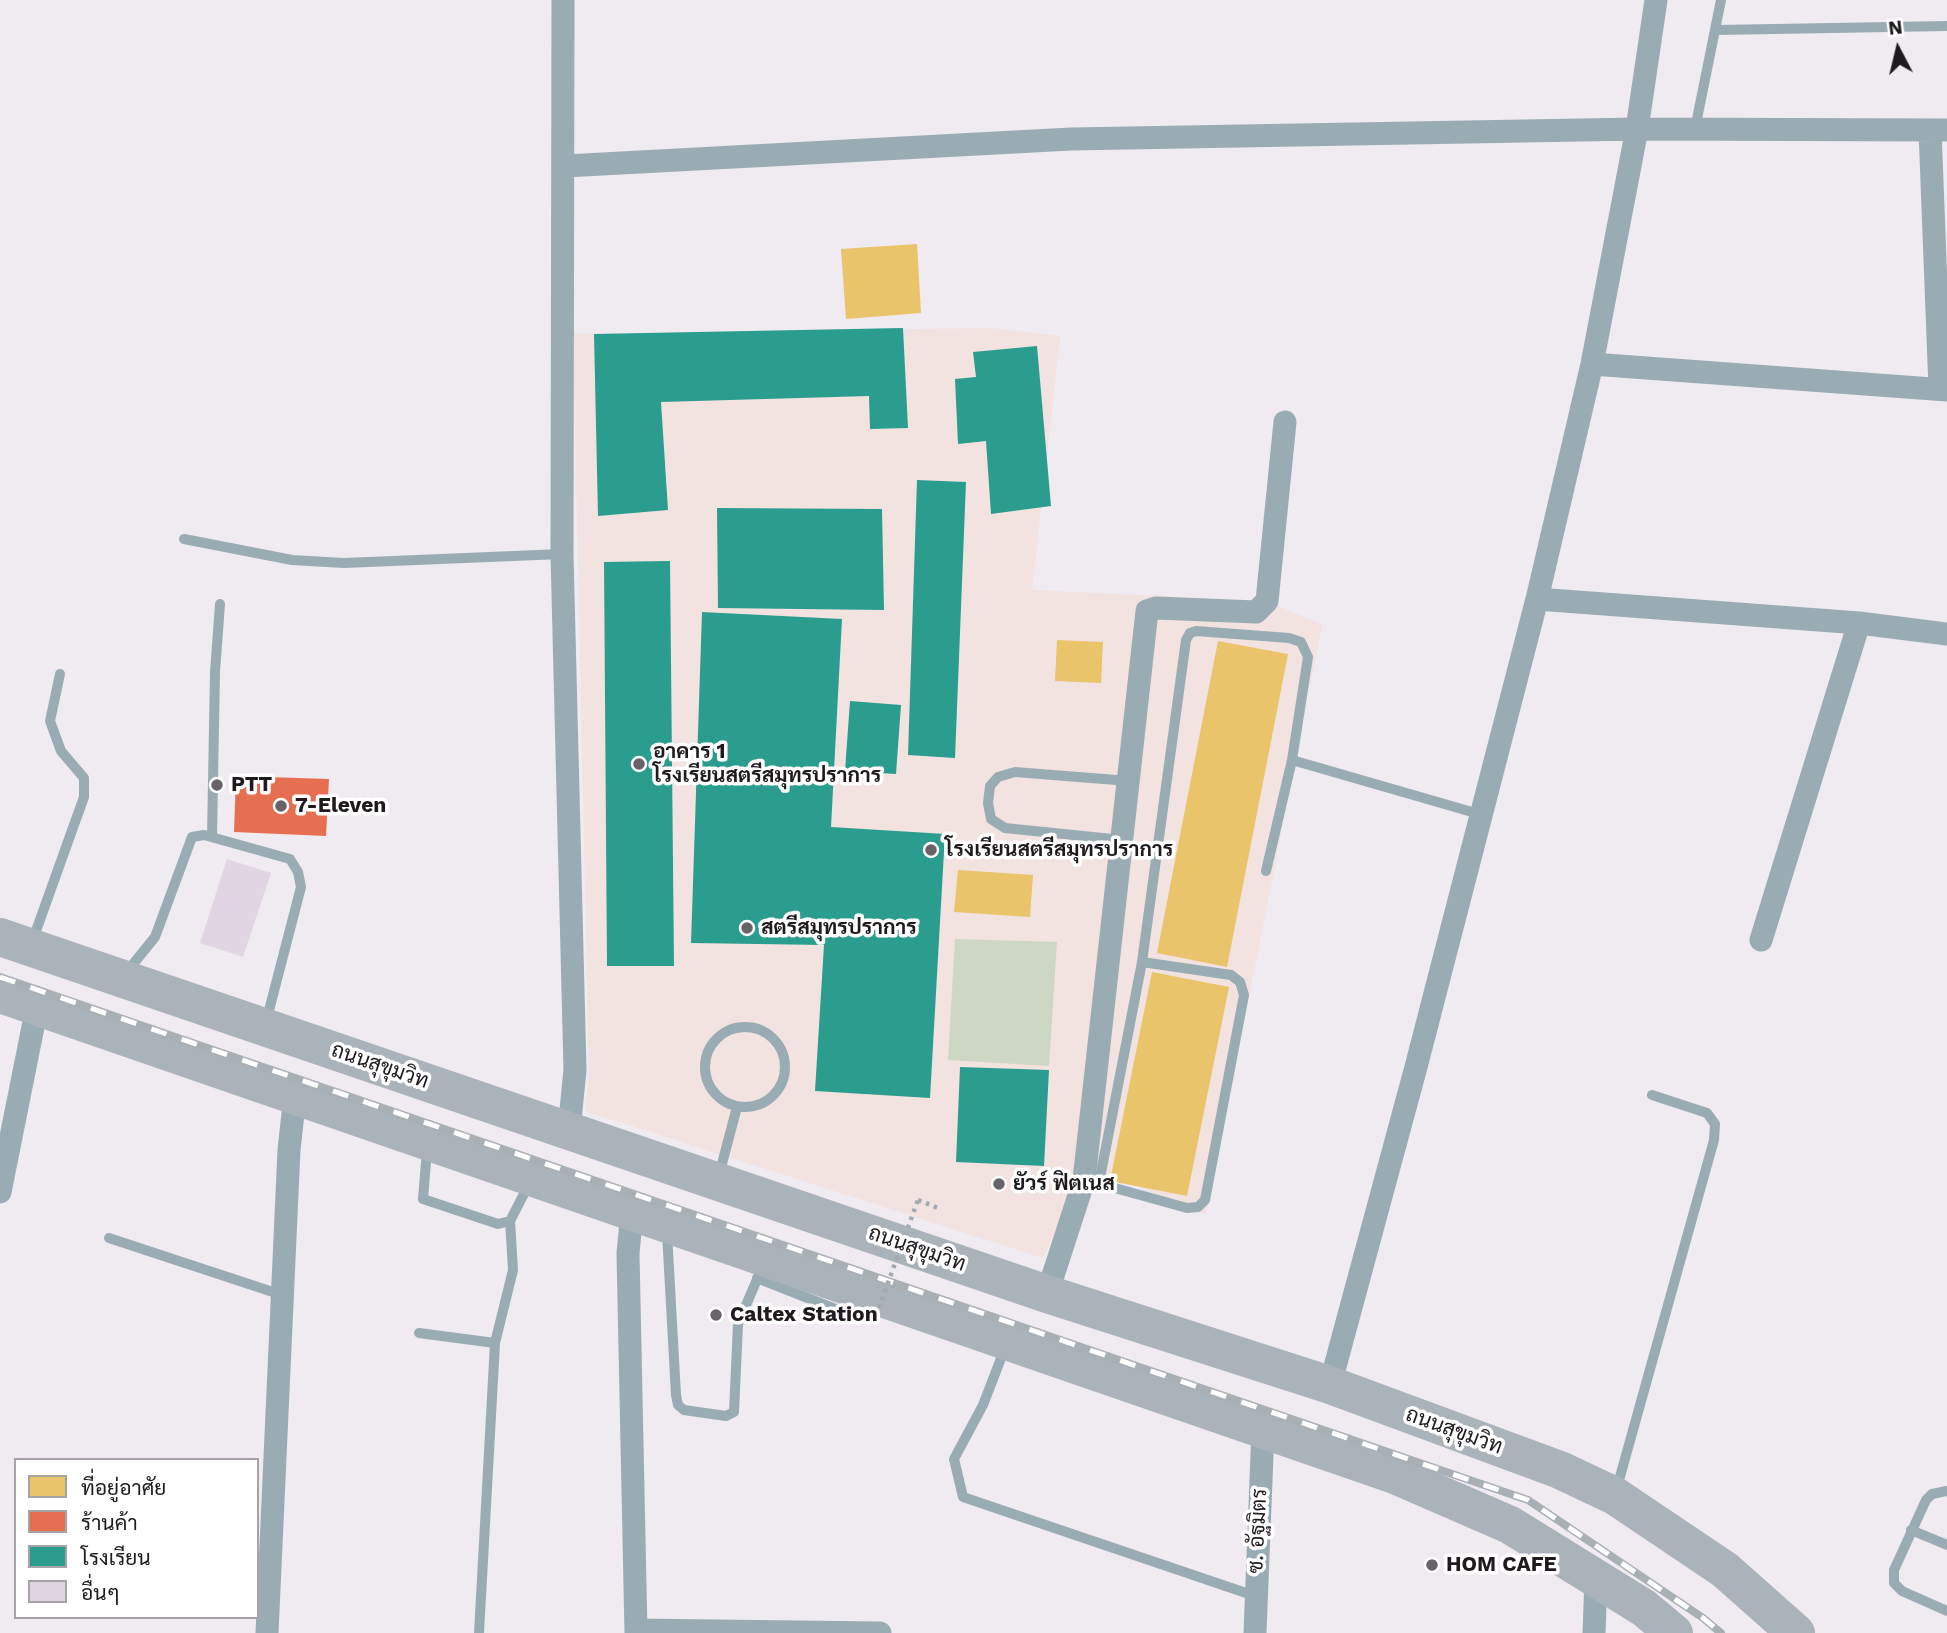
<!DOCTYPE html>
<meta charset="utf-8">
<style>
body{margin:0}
#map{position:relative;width:1947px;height:1633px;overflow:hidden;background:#f0eaf1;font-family:"Work Sans",Sarabun,sans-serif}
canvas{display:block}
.legend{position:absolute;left:14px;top:1458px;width:245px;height:161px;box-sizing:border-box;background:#fff;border:2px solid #a5a3a5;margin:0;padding:9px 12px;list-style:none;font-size:21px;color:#1e1a1e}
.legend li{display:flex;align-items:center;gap:14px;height:35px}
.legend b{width:35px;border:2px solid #a5a3a5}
.north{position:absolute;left:1863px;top:14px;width:70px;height:70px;-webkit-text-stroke:5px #fff;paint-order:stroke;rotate:353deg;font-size:19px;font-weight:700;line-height:28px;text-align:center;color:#1e1a1e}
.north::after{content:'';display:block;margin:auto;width:24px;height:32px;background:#1e1a1e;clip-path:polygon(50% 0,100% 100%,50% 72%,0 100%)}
</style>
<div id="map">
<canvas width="1947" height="1633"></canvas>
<ul class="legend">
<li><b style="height:19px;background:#e9c46a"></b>ที่อยู่อาศัย</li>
<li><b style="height:19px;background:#e76f51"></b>ร้านค้า</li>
<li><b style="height:19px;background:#2a9d8f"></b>โรงเรียน</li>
<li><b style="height:19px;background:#e2d5e3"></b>อื่นๆ</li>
</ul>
<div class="north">N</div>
</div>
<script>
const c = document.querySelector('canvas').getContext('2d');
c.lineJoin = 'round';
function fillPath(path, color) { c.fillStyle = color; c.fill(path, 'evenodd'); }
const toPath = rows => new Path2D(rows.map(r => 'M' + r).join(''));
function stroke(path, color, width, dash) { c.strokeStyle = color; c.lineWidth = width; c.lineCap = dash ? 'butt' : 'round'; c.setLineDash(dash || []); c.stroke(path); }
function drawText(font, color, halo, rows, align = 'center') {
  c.font = font + ' "Work Sans",Sarabun,sans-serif'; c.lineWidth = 7; c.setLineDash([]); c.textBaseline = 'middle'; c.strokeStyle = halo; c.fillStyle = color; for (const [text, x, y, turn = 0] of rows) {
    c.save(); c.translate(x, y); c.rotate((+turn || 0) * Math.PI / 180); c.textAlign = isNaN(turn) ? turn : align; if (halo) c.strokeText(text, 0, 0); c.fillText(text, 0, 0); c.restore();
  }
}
fillPath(toPath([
 [990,328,1060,336,1032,590,1267,601,1322,625,1206,1215,1086,1165,1043,1258,585,1111,589,1075,573,334]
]), '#f2e2e0');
fillPath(toPath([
 [955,939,1057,942,1049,1066,948,1060]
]), '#ced7c3');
fillPath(toPath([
 [917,244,921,313,846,319,841,249],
 [1057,640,1103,642,1101,683,1055,681],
 [1218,641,1288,654,1227,967,1157,953],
 [958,870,1033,875,1030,917,954,912],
 [1152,972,1229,987,1187,1196,1110,1181]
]), '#e9c46a');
fillPath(toPath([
 [236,776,329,779,326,836,234,832]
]), '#e76f51');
fillPath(toPath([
 [903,328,908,428,870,429,869,396,661,402,668,510,598,516,594,334],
 [1037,346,1051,506,991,514,986,441,958,444,955,379,976,377,973,352],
 [917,480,966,482,955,758,908,755],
 [717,508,882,509,884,610,718,608],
 [670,561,674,966,607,966,604,562],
 [702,612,842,619,831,827,945,834,930,1098,815,1091,824,945,691,943],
 [850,701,901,705,896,774,845,771],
 [960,1067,1049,1070,1044,1166,956,1162]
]), '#2a9d8f');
fillPath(toPath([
 [227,859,271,873,243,957,200,943]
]), '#e2d5e3');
stroke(toPath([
 [918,1200,938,1208]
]), '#a1aab0', 4.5, [3.5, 5]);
stroke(toPath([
 [1717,30,1947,26],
 [1695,129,1721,0],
 [184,539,292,560,344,563,562,554],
 [212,837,215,672,220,604],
 [1122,840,1005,828,991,819,988,803,990,786,998,777,1015,772,1129,781],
 [1266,871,1292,760],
 [32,942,84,797,84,778,61,751,50,721,60,674],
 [125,974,155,937,192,837,204,835,290,859,298,872,301,887,266,1022],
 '705 1067a40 40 0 1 1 80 0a40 40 0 1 1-80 0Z',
 [427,1150,423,1199,498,1224,510,1221],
 [719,1175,737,1107],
 [1093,1182,1187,1208,1198,1207,1205,1200,1244,995,1240,982,1231,975,1142,962],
 [1099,1183,1142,962,1186,640,1190,633,1196,631,1289,638,1301,642,1308,657,1292,760,1479,814],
 [667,1233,676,1395,678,1405,684,1410,726,1416,734,1412,738,1324,764,1263],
 [109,1238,282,1295],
 [757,1278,838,1310],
 [419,1333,495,1343],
 [1005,1348,983,1405,954,1459,963,1497,1255,1596],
 [1616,1491,1714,1140,1715,1124,1707,1113,1652,1095],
 [1947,1491,1932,1494,1926,1500,1894,1570,1894,1583,1902,1591,1947,1611],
 [1911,1530,1947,1545],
 [479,1633,495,1343,513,1270,510,1221,529,1184]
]), '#9aacb3', 10);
stroke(toPath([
 [563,0,562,554,575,1070,569,1130],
 [1930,130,1940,389],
 [565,166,1071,139,1637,129,1947,130],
 [1592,364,1947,390],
 [1537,599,1859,623,1947,634],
 [1761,940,1859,623],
 [0,1192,37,1007],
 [632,1212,628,1253,636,1633],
 [1047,1294,1084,1180,1147,611,1156,608,1256,612,1267,601,1285,422],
 [1330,1385,1416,1067,1537,599,1592,364,1637,129,1656,0],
 [636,1630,880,1633],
 [267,1633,289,1150,295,1095],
 [1255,1633,1263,1429],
 [1594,1633,1596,1578]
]), '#9aacb3', 23);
stroke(toPath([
 [0,937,1047,1294,1330,1385,1560,1470,1615,1496,1725,1570,1796,1633],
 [0,994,1395,1475,1510,1525,1644,1608,1674,1633]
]), '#aab3ba', 38);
const rail = toPath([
 [0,977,1528,1500,1703,1618,1721,1633]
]);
stroke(rail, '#a8afb5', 8);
stroke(rail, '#fff', 5, [16]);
stroke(toPath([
 [876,1316,918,1200]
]), '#a1aab0', 4.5, [3.5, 5]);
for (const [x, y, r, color] of [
 [639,764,7,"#686368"],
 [217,785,7,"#686368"],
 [281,806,7,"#686368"],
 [931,850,7,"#686368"],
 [747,928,7,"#686368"],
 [999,1184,7,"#686368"],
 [716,1315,7,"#686368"],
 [1432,1565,7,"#686368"]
]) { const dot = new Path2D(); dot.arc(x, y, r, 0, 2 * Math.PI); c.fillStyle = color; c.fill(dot); stroke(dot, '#fff', 2.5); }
drawText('bold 21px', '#1e1a1e', '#fff', [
 ["อาคาร 1",653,752],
 ["โรงเรียนสตรีสมุทรปราการ",653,776],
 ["PTT",231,785],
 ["7-Eleven",295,806],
 ["โรงเรียนสตรีสมุทรปราการ",945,850],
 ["สตรีสมุทรปราการ",761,928],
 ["ยัวร์ ฟิตเนส",1013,1184],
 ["Caltex Station",730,1315],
 ["HOM CAFE",1446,1565]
], 'left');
drawText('21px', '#1e1a1e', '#fff', [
 ["ถนนสุขุมวิท",380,1066,19],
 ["ถนนสุขุมวิท",917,1249,19],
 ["ถนนสุขุมวิท",1454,1431,20],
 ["ซ. อัฐมิตร",1258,1531,-87]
]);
</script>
